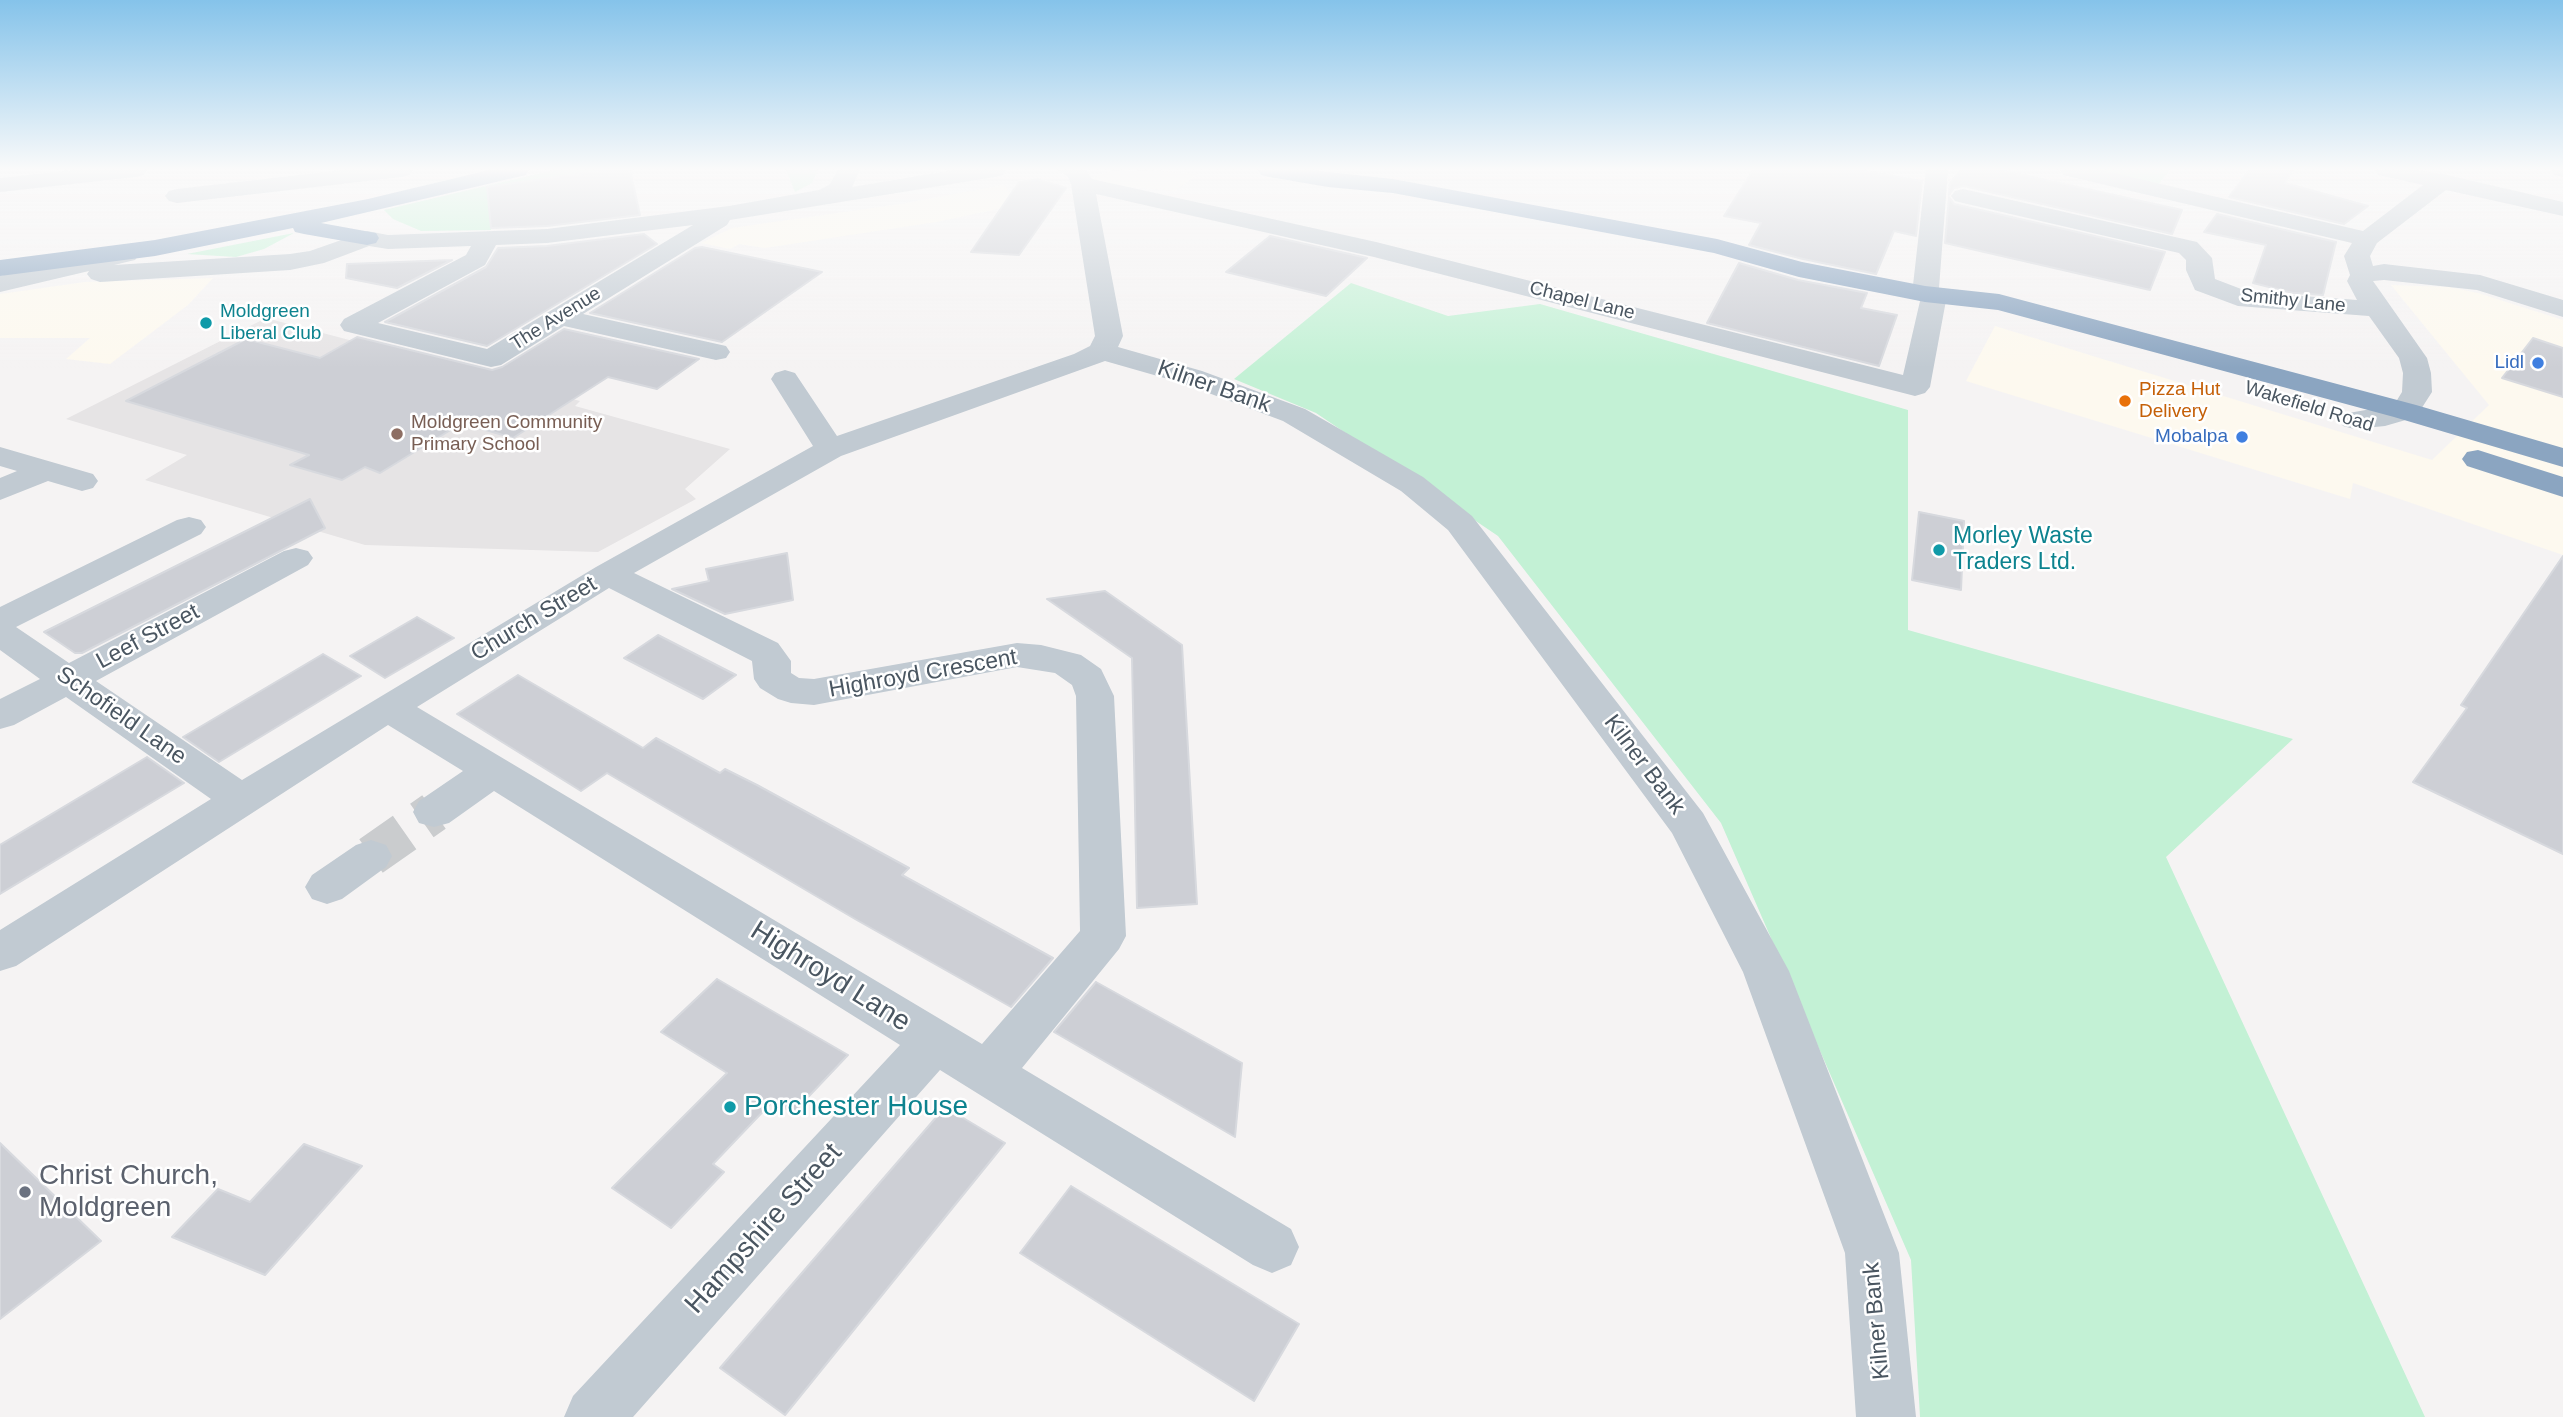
<!DOCTYPE html>
<style>
body{margin:0}
canvas{display:block;background:#f5f3f3}
</style>
<canvas width="2563" height="1417"></canvas>
<script>
const c = document.querySelector('canvas').getContext('2d');
c.lineJoin = 'round';
function fillPath(path, color) { c.fillStyle = color; c.fill(path, 'evenodd'); }
const toPath = rows => new Path2D(rows.map(r => 'M' + r).join(''));
function stroke(path, color, width, dash) { c.strokeStyle = color; c.lineWidth = width; c.lineCap = dash ? 'butt' : 'round'; c.setLineDash(dash || []); c.stroke(path); }
function drawText(font, color, halo, rows, align = 'center') {
  c.font = font + ' Arial,sans-serif'; c.lineWidth = 5; c.setLineDash([]); c.textBaseline = 'middle'; c.strokeStyle = halo; c.fillStyle = color; for (const [text, x, y, turn = 0] of rows) {
    c.save(); c.translate(x, y); c.rotate((+turn || 0) * Math.PI / 180); c.textAlign = isNaN(turn) ? turn : align; if (halo) c.strokeText(text, 0, 0); c.fillText(text, 0, 0); c.restore();
  }
}
fillPath(toPath([
 [1150,170,1197,174,1175,191,1118,186,1093,178,1109,171],
 [1003,185,1022,204,936,222,765,248,739,244,730,249,701,243,732,228,901,204],
 [213,278,188,305,110,364,66,359,90,338,0,338,0,294,85,282],
 [2391,285,2449,287,2478,293,2563,320,2563,555,2353,483,2350,499,1966,381,1995,326,2432,460,2489,405]
]), '#fdf9ef');
fillPath(toPath([
 [266,318,580,401,575,406,730,449,685,489,696,499,598,552,365,545,145,480,187,455,66,419]
]), '#e6e4e5');
fillPath(toPath([
 [554,170,604,170,487,187,491,230,421,231,393,219,384,210],
 [786,170,818,170,812,183,795,192],
 [2086,170,2170,170,2157,186],
 [294,233,264,249,236,257,187,254],
 [1351,283,1448,316,1540,304,1908,410,1908,630,2293,739,2166,857,2425,1417,1920,1417,1911,1260,1721,823,1498,536,1316,413,1234,379]
]), '#c3f1d5');
const building = toPath([
 [604,170,630,170,640,215,547,226,491,228,487,187,604,170],
 [1753,170,1859,170,1922,181,1916,236,1894,231,1876,274,1803,259,1749,245,1761,223,1724,216,1753,170],
 [1960,170,2001,170,2182,210,2172,234,1964,186,1954,188,1949,195,1950,183,1960,170],
 [2249,170,2293,170,2285,183,2368,206,2344,224,2229,197,2249,170],
 [1037,179,1066,188,1019,255,971,252,1019,182,1037,179],
 [1949,197,1954,204,2165,252,2150,290,1945,243,1949,197],
 [2217,214,2336,242,2323,295,2293,293,2253,283,2266,245,2204,232,2217,214],
 [644,234,657,244,487,346,385,322,486,267,498,248,547,246,644,234],
 [1270,236,1367,258,1326,296,1226,272,1270,236],
 [702,247,822,272,722,342,590,313,695,248,702,247],
 [452,260,397,288,346,278,347,264,452,260],
 [1739,263,1798,280,1867,293,1861,308,1897,315,1879,366,1707,323,1739,263],
 [564,329,699,359,657,389,608,377,513,438,462,423,380,473,365,467,342,480,290,465,309,455,126,401,246,339,320,358,357,337,492,370,502,367,564,329],
 [2533,338,2563,348,2563,397,2502,378,2533,338],
 [310,499,325,528,82,653,75,653,44,632,310,499],
 [1919,512,1964,521,1961,590,1912,580,1919,512],
 [787,553,793,600,725,614,672,589,709,581,706,569,787,553],
 [2563,556,2563,854,2413,782,2467,708,2461,705,2563,556],
 [1105,591,1182,645,1197,904,1137,908,1132,658,1047,599,1105,591],
 [417,617,454,638,385,678,350,656,417,617],
 [658,635,736,675,703,699,624,658,658,635],
 [323,654,361,676,219,762,183,737,323,654],
 [518,675,643,748,656,738,720,773,725,769,757,785,909,868,902,875,1053,958,1011,1007,855,919,607,773,581,791,457,714,518,675],
 [147,757,184,783,0,894,0,845,147,757],
 [717,979,848,1055,793,1113,773,1101,713,1164,724,1172,671,1228,612,1188,727,1073,661,1032,717,979],
 [1096,982,1242,1063,1235,1137,1054,1032,1096,982],
 [945,1107,1005,1143,785,1415,720,1368,945,1107],
 [0,1143,101,1241,0,1319,0,1143],
 [304,1144,362,1166,265,1275,172,1237,218,1189,250,1202,304,1144],
 [1071,1186,1299,1324,1254,1401,1020,1253,1071,1186]
]);
fillPath(building, '#cdcfd5');
stroke(building, '#d7d9de', 2);
stroke(toPath([
 [371,856,434,812]
]), '#caccce', 41, [41, 21]);
fillPath(toPath([
 [73,170,147,170,144,175,136,177,0,192,0,178,73,170],
 [342,170,413,170,410,175,402,177,177,203,169,201,165,196,169,191,177,189,342,170],
 [838,170,860,170,852,187,953,170,1006,170,1003,175,995,177,730,220,727,225,583,314,726,346,730,352,726,358,716,360,564,326,501,365,491,367,344,331,340,325,344,319,466,255,471,246,388,249,369,246,324,263,290,270,100,282,91,279,87,274,89,271,0,292,0,276,126,247,135,250,139,255,135,260,114,265,290,254,310,251,367,231,388,235,547,229,729,206,819,190,829,185,838,170],
 [693,225,487,349,378,323,485,265,496,245,547,243,693,225],
 [1058,170,1086,170,1092,179,1376,242,1903,375,1920,301,1912,294,1926,170,1948,170,1939,288,1947,295,1930,387,1925,393,1915,396,1374,257,1096,194,1123,336,1118,347,1202,371,1305,409,1423,477,1472,516,1703,813,1789,971,1899,1253,1916,1417,1856,1417,1845,1253,1743,972,1672,833,1448,530,1401,491,1283,421,1182,383,1105,361,841,456,634,573,778,643,791,661,791,673,799,678,814,679,1017,643,1041,645,1081,655,1101,669,1114,696,1126,936,1119,949,1022,1068,1291,1229,1299,1247,1291,1265,1272,1273,1253,1265,940,1070,633,1417,564,1417,573,1396,900,1045,494,791,449,823,434,827,419,823,413,812,419,801,463,771,388,725,16,966,0,971,0,930,211,799,66,697,14,725,0,729,0,699,40,679,0,650,0,607,177,520,189,517,201,520,206,527,201,534,16,627,69,663,284,551,296,548,308,551,313,558,308,565,96,681,242,780,596,567,813,446,771,379,775,373,785,370,795,373,837,436,1074,354,1090,346,1095,336,1071,184,1068,177,1058,170],
 [609,588,752,661,754,679,760,688,778,699,791,703,814,705,1017,667,1055,673,1072,685,1076,696,1080,931,982,1044,417,707,609,588],
 [2060,170,2101,170,2363,231,2423,185,2378,175,2375,170,2417,170,2443,174,2563,202,2563,216,2446,190,2377,243,2370,256,2373,266,2384,264,2480,275,2563,300,2563,317,2477,290,2384,280,2373,281,2427,358,2431,373,2432,392,2416,417,2385,426,2354,429,2343,426,2339,420,2343,414,2394,405,2402,392,2403,373,2399,358,2369,316,2238,306,2195,290,2186,270,2186,260,2179,253,1963,203,1955,201,1951,196,1955,191,1963,189,2197,242,2212,258,2215,279,2249,292,2357,300,2347,281,2350,275,2344,256,2352,243,2063,175,2060,170],
 [2551,170,2563,170,2563,177,2554,175,2551,170],
 [0,447,93,474,98,481,93,488,82,491,48,481,0,500,0,478,17,471,0,466,0,447],
 [371,840,386,845,392,856,386,867,342,899,327,904,312,899,305,887,312,875,356,845,371,840]
]), '#c1cad2');
fillPath(toPath([
 [489,170,529,170,526,175,321,223,376,233,379,238,376,243,367,245,304,234,295,232,293,228,155,256,0,276,0,260,155,240,368,199,489,170],
 [1258,170,1310,170,1393,179,1717,239,1802,262,1925,286,1999,294,2416,405,2563,448,2563,467,2394,417,1998,310,1925,302,1799,277,1714,253,1393,193,1328,187,1269,177,1261,175,1258,170],
 [2478,450,2563,477,2563,497,2467,466,2462,459,2467,452,2478,450]
]), '#8ba5c1');
const sky = c.createLinearGradient(0, 0, 0, 368);
sky.addColorStop(0, '#85c3ea');
sky.addColorStop(0.46, '#fafafa');
sky.addColorStop(1, '#fafafa00');
c.fillStyle = sky;
c.fillRect(0, 0, 2563, 368);
for (const [x, y, r, color] of [
 [206,323,7,"#0f9aa8"],
 [2538,363,7,"#3f7fe0"],
 [2125,401,7,"#e8710a"],
 [397,434,7,"#8d6e63"],
 [2242,437,7,"#3f7fe0"],
 [1939,550,7,"#0f9aa8"],
 [730,1107,7,"#0f9aa8"],
 [25,1192,7,"#6b7280"]
]) { const dot = new Path2D(); dot.arc(x, y, r, 0, 2 * Math.PI); c.fillStyle = color; c.fill(dot); stroke(dot, '#fff', 2.5); }
drawText('19px', '#4a5661', '#fff', [
 ["Chapel Lane",1582,301,14],
 ["Smithy Lane",2293,301,6],
 ["The Avenue",556,319,-32],
 ["Wakefield Road",2309,407,17]
]);
drawText('19px', '#0d838f', '#fff', [
 ["Moldgreen",220,312],
 ["Liberal Club",220,334]
], 'left');
drawText('19px', '#366cbe', '#fff', [
 ["Lidl",2524,363],
 ["Mobalpa",2228,437]
], 'right');
drawText('19px', '#c56008', '#fff', [
 ["Pizza Hut",2139,390],
 ["Delivery",2139,412]
], 'left');
drawText('19px', '#785e54', '#fff', [
 ["Moldgreen Community",411,423],
 ["Primary School",411,445]
], 'left');
drawText('23px', '#4a5661', '#fff', [
 ["Kilner Bank",1214,387,19],
 ["Church Street",534,619,-31],
 ["Leef Street",148,637,-28],
 ["Highroyd Crescent",923,674,-10],
 ["Schofield Lane",121,716,35],
 ["Kilner Bank",1644,765,53],
 ["Kilner Bank",1877,1321,-95]
]);
drawText('23px', '#0d838f', '#fff', [
 ["Morley Waste",1953,537],
 ["Traders Ltd.",1953,563]
], 'left');
drawText('28px', '#4a5661', '#fff', [
 ["Highroyd Lane",830,977,32],
 ["Hampshire Street",764,1229,-48]
]);
drawText('28px', '#0d838f', '#fff', [
 ["Porchester House",744,1107]
], 'left');
drawText('28px', '#5b616d', '#fff', [
 ["Christ Church,",39,1176],
 ["Moldgreen",39,1208]
], 'left');
</script>
